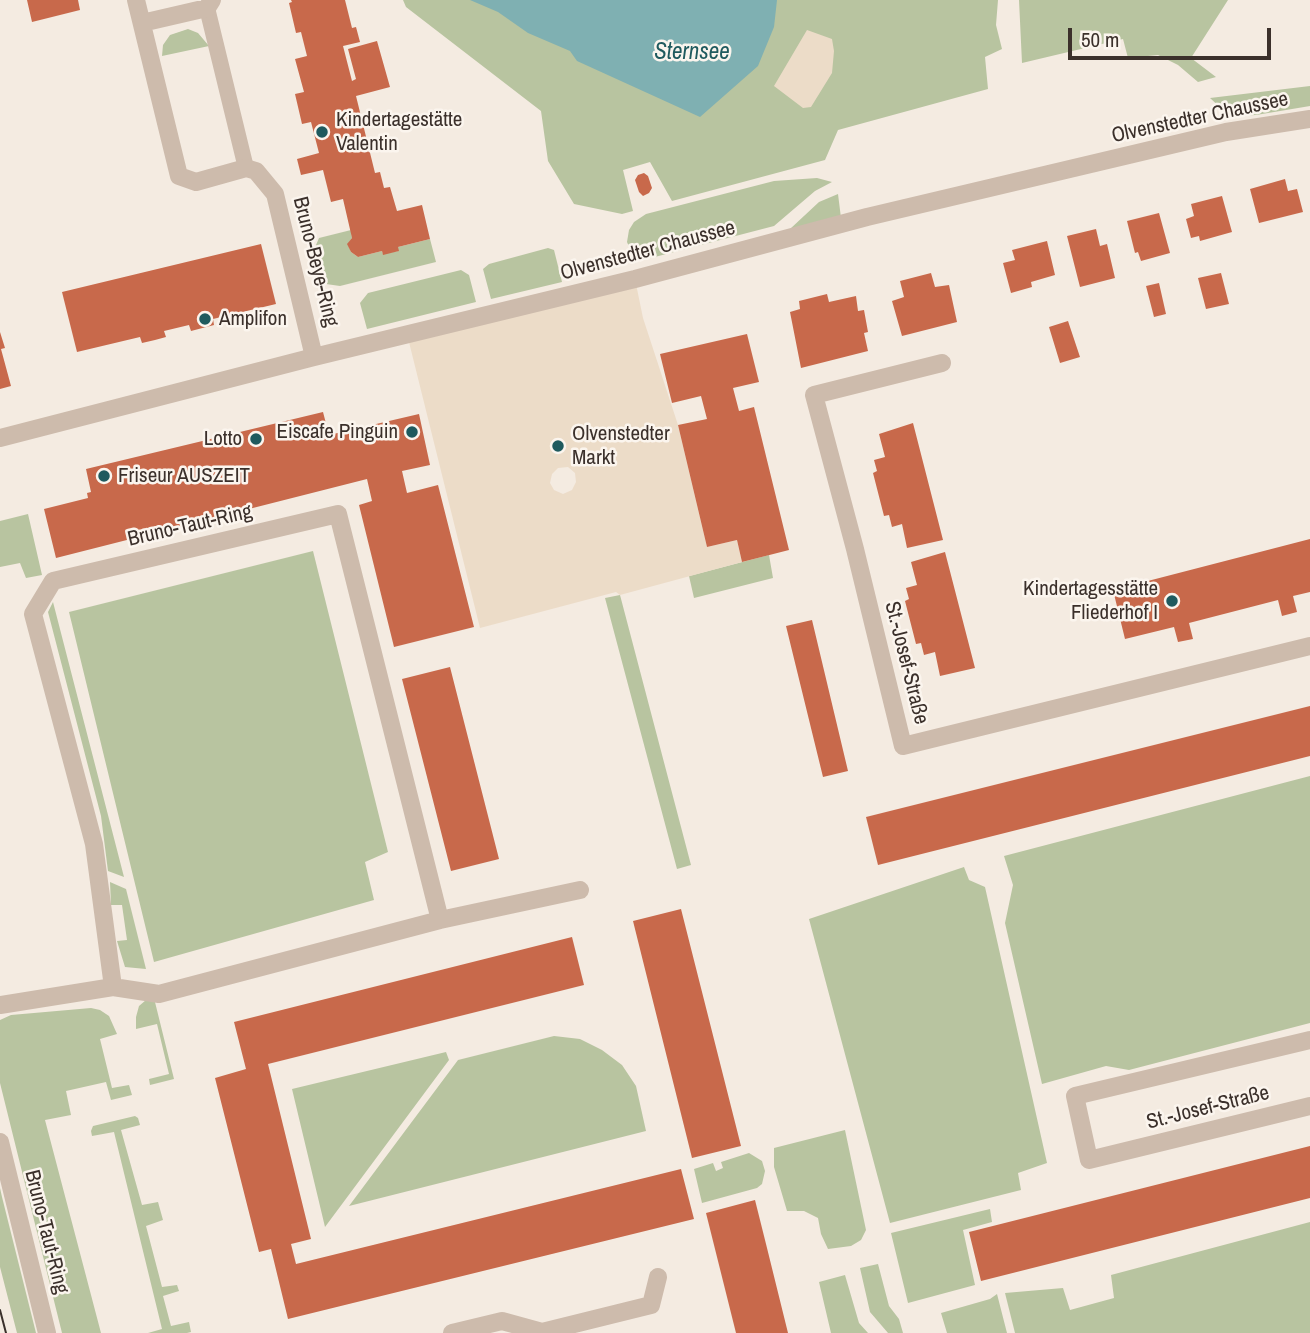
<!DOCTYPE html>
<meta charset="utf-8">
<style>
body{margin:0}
#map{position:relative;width:1310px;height:1333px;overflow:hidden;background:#f4ebe1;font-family:"Archivo Narrow",sans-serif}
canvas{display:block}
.scale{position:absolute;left:1068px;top:28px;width:203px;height:32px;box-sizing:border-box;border:4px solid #3b302b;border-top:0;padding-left:9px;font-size:21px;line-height:24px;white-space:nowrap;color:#3b302b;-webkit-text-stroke:5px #fbf5ee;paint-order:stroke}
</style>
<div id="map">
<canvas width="1310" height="1333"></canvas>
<div class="scale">50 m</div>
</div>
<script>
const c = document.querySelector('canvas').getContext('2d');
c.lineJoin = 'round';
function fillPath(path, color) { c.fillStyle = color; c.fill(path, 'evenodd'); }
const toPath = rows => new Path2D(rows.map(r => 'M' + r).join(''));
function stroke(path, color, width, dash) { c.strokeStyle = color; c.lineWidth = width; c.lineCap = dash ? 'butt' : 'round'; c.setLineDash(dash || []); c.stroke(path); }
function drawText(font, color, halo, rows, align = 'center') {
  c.font = font + ' "Archivo Narrow",sans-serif'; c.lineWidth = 5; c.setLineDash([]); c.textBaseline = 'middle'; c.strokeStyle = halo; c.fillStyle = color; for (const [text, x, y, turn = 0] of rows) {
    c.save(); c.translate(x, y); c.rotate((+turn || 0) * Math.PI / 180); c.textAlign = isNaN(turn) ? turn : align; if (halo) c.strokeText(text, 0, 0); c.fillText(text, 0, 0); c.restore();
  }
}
fillPath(toPath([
 [403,0,998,0,996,25,1002,49,985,57,988,89,838,130,825,160,672,201,650,162,623,170,633,211,622,214,574,204,548,161,541,111,406,7],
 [1019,0,1228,0,1191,58,1216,77,1198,82,1178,65,1158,55,1128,58,1123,39,1022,63],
 [188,29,198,33,209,46,162,56,163,45,170,35],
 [1310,86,1310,106,1256,115,1237,116,1223,110,1210,98],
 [817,178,832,182,815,191,774,226,647,259,631,251,627,242,629,230,634,222,646,214,774,181],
 [838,194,841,218,790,229,819,202],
 [351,230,352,238,348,244,351,252,358,257,382,251,383,254,398,251,398,247,430,239,436,262,340,286,326,284,316,245,319,238],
 [548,248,554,250,562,282,491,299,483,269,489,264],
 [461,270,469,275,476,302,367,329,360,303,368,293],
 [28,514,42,575,26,578,20,563,0,567,0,521],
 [313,551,388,852,365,862,374,900,154,962,69,612],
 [769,555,773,578,694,598,689,576],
 [620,595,691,865,677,869,605,598],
 [53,602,124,877,108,871,101,816,48,612],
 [1310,776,1310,1023,1129,1070,1106,1066,1042,1084,1005,923,1013,885,1004,856],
 [964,867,969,880,985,887,1047,1163,1018,1173,1021,1190,890,1223,809,919],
 [110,882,126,889,146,969,125,967,117,941,127,940,122,905,111,905],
 [153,994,174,1079,150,1085,149,1079,169,1074,157,1024,136,1029,136,1017,139,1006],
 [91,1008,100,1010,109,1016,117,1034,100,1039,112,1088,129,1085,132,1095,111,1100,106,1082,66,1091,71,1115,45,1120,101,1333,62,1333,0,1083,0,1020,11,1015],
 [554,1036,580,1039,602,1050,622,1065,636,1086,646,1131,349,1206,458,1060],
 [446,1052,449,1060,325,1227,292,1089],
 [135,1116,138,1118,140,1125,121,1130,142,1205,158,1202,163,1220,146,1226,162,1287,177,1285,179,1291,163,1296,171,1326,189,1322,191,1332,187,1333,148,1333,162,1329,114,1132,92,1136,91,1131,93,1126],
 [845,1130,866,1230,861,1240,851,1246,828,1249,821,1234,818,1218,804,1211,787,1211,774,1167,774,1148],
 [749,1153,762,1161,765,1171,762,1184,757,1188,702,1203,694,1169,713,1163,716,1171,723,1168,721,1162],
 [0,1188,2,1197,36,1333,17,1333,0,1267],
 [990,1209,992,1222,963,1230,975,1285,908,1303,891,1233],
 [1310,1222,1310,1333,1015,1333,1005,1293,1063,1288,1070,1310,1114,1298,1111,1275],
 [878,1264,889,1306,899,1319,903,1333,888,1333,870,1312,860,1268],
 [845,1275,859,1323,868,1333,831,1333,819,1282],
 [997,1294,1007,1333,947,1333,941,1313,990,1299]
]), '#b8c4a0');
fillPath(toPath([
 [807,30,832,39,834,51,832,73,811,107,803,108,774,86],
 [635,279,643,318,678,425,707,547,737,540,742,562,620,595,616,592,480,628,407,334],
 [568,467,575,473,576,482,572,490,563,494,554,490,550,483,552,474,558,468]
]), '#ecdcc8');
fillPath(toPath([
 [470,0,777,0,774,27,758,66,700,117,577,61,570,51,528,33,498,12]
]), '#7fb0b2');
fillPath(toPath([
 [27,0,78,0,80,10,32,22],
 [291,0,345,0,352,28,356,27,360,42,343,46,352,81,356,79,348,49,377,41,390,87,356,96,375,173,380,172,384,188,390,187,397,211,422,205,430,239,398,247,399,251,383,255,382,251,358,257,351,252,347,244,352,238,343,199,331,202,323,170,301,175,297,159,319,153,311,122,302,124,295,94,304,92,295,59,307,56,301,32,296,33,289,3,292,2],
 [644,173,648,176,652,188,649,193,643,196,639,192,635,180,638,175],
 [1285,179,1288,191,1297,189,1303,212,1259,223,1250,189],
 [1222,196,1232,232,1200,241,1199,236,1191,238,1186,219,1194,216,1191,204],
 [1159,213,1170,253,1141,261,1138,252,1135,253,1127,221],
 [1096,229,1100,246,1107,244,1115,278,1080,287,1067,236],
 [1047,241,1055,275,1031,282,1032,287,1011,293,1003,263,1015,260,1012,250],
 [261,244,276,304,213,319,214,325,191,331,189,325,164,331,166,337,155,340,142,343,140,337,77,352,62,292],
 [931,273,935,287,949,285,957,322,902,336,892,301,904,297,900,281],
 [1221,273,1229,304,1206,309,1198,278],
 [1159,283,1166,314,1154,317,1146,286],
 [827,294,829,302,856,296,858,311,864,310,868,332,864,333,868,351,801,368,790,312,800,309,799,301],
 [1068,321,1080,357,1060,363,1049,327],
 [0,332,5,348,1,349,11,386,0,389],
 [747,334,759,382,733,388,739,411,754,407,789,550,742,562,737,540,707,547,678,425,707,419,701,396,672,403,660,354],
 [323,412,329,435,419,414,430,465,402,471,407,493,438,485,474,627,394,647,359,505,372,501,367,479,56,558,44,509,88,498,87,493,91,492,86,469],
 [913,423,943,540,907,548,902,524,892,527,889,515,884,516,873,473,877,471,874,460,885,457,879,434],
 [1310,539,1310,592,1293,596,1297,612,1282,616,1278,600,1189,623,1193,639,1178,642,1174,627,1125,639,1113,590],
 [945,552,975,668,940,676,935,652,924,655,921,643,916,644,905,601,909,599,906,588,917,585,911,562],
 [812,620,848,771,823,777,786,626],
 [450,667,499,859,451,871,402,679],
 [1310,706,1310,756,878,865,866,817],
 [681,909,741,1146,692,1158,633,921],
 [572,937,584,985,268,1064,311,1239,291,1244,296,1264,681,1169,694,1219,288,1319,271,1249,259,1252,215,1078,246,1069,234,1022],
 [1310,1146,1310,1198,981,1281,969,1232],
 [755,1200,767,1248,788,1333,736,1333,706,1213]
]), '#c8694b');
stroke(toPath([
 [207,8,246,168]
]), '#cdbbac', 16);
stroke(toPath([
 [136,0,179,176,196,182,246,168,256,171,275,194,314,357],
 [142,23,207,8,212,0],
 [942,363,814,395,855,549,903,746,1310,646],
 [0,438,314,357,635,279,867,217,1226,132,1310,119],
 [113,987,94,844,33,614,53,581,338,514,440,920],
 [0,1005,113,987,159,994,440,920,580,890],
 [1310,1040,1075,1096,1089,1160,1310,1106],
 [0,1142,47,1333],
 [452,1333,502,1321,542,1332,651,1305,658,1277]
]), '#cdbbac', 18);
stroke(toPath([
 [0,1310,6,1333]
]), '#3b302b', 2);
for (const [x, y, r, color] of [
 [322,132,7,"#1f5a5e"],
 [205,319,7,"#1f5a5e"],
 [412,432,7,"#1f5a5e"],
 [256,439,7,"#1f5a5e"],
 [558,446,7,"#1f5a5e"],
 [104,476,7,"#1f5a5e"],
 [1172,601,7,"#1f5a5e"]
]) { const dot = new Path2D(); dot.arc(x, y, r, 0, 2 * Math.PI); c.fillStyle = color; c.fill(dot); stroke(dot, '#fbf5ee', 2.5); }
drawText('21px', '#3b302b', '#fbf5ee', [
 ["Olvenstedter Chaussee",1200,118,-12],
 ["Olvenstedter Chaussee",648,251,-15],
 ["Bruno-Beye-Ring",315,262,76],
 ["Bruno-Taut-Ring",190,526,-13],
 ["St.-Josef-Straße",906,663,76],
 ["St.-Josef-Straße",1208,1108,-14],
 ["Bruno-Taut-Ring",46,1232,76]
]);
drawText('21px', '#3b302b', '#fbf5ee', [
 ["Kindertagestätte",336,120],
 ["Valentin",336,144],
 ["Amplifon",219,319],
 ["Eiscafe Pinguin",398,432,"right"],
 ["Olvenstedter",572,434],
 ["Markt",572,458],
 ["Lotto",242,439,"right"],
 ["Friseur AUSZEIT",118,476],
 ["Kindertagesstätte",1158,589,"right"],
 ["Fliederhof I",1158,613,"right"]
], 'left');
drawText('italic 23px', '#1f5a5e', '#fbf5ee', [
 ["Sternsee",692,53]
]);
</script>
